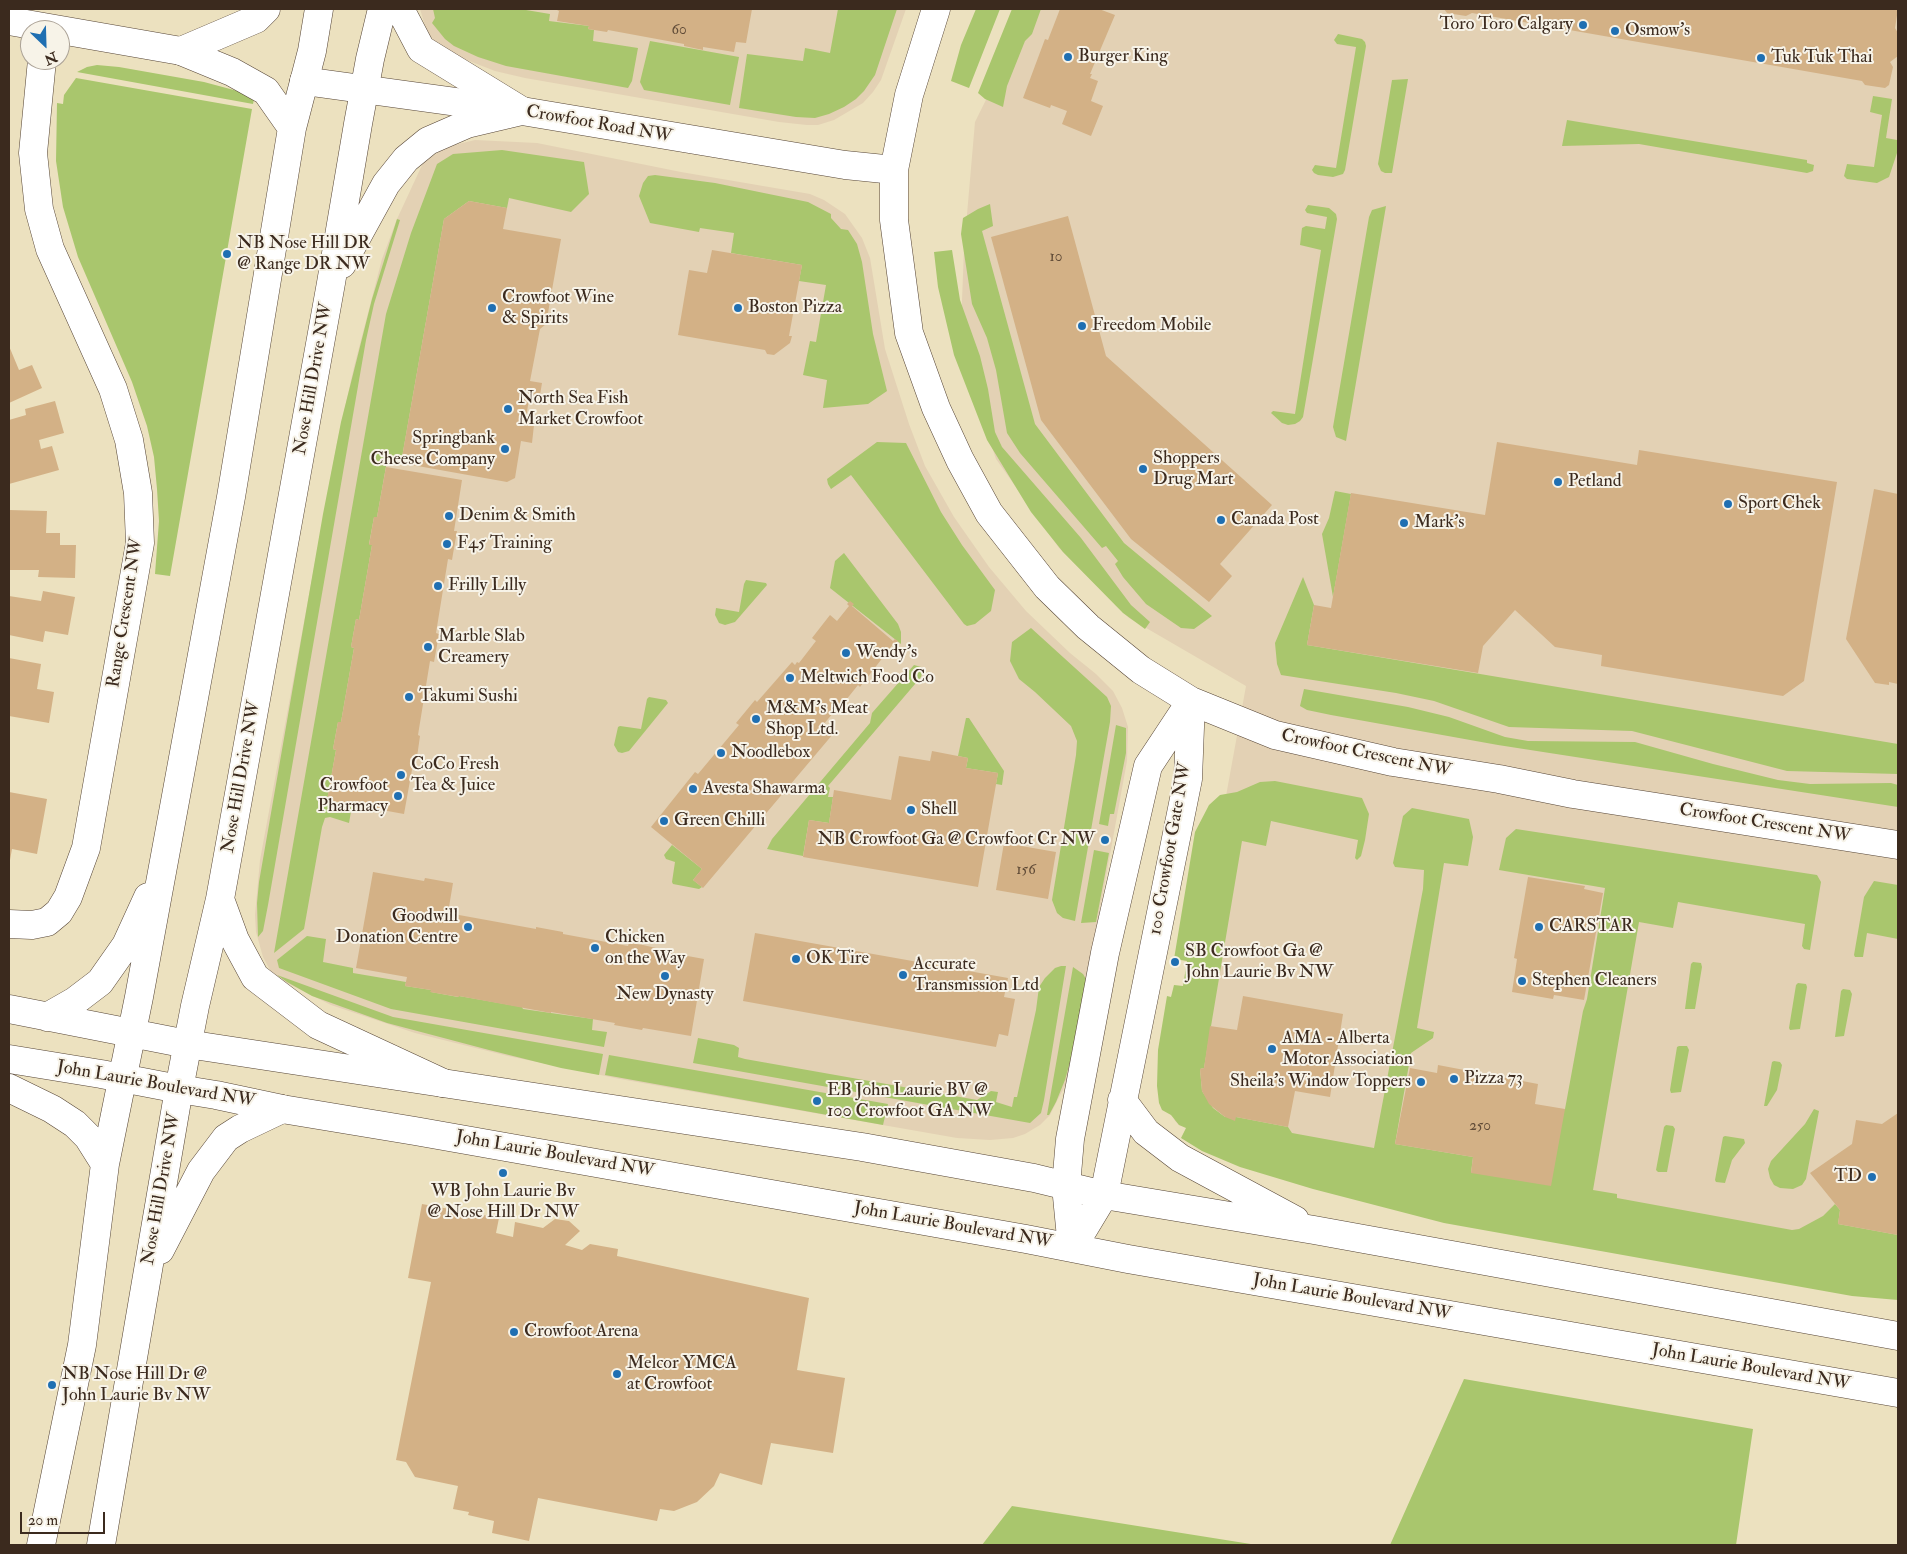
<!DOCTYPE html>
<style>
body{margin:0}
#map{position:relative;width:1907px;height:1554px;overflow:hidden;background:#ece1bf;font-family:"IM FELL Double Pica",serif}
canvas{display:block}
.frame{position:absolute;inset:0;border:10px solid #3b2a1e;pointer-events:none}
.north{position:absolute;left:20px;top:20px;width:50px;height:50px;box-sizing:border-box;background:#f7f3e8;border:1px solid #aca397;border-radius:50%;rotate:156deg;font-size:14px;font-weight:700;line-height:20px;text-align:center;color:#3b2a1e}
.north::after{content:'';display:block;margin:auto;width:18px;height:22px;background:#1f6fb2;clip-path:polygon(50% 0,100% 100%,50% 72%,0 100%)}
.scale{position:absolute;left:20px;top:1512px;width:85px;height:22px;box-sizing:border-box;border:2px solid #3b2a1e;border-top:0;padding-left:6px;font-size:15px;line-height:18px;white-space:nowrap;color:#3b2a1e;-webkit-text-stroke:4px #f7f3e8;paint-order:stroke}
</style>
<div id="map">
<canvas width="1907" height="1554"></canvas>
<div class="frame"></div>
<div class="north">N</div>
<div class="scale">20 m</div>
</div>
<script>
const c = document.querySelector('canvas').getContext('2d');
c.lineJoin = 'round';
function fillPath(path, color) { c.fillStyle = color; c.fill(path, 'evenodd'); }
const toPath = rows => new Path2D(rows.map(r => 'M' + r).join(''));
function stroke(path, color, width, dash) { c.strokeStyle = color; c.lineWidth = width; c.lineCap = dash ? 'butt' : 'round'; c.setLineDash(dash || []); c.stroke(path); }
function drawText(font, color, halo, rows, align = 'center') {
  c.font = font + ' "IM FELL Double Pica",serif'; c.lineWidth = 4; c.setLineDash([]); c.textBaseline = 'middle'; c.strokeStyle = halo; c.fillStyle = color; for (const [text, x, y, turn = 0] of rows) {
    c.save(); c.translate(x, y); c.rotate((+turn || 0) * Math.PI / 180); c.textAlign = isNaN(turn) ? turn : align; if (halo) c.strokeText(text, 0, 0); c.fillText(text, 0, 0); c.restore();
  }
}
fillPath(toPath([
 [420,9,906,9,881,80,873,92,863,103,834,120,818,125,807,125,779,122,525,78,495,71,454,55,441,48,433,40,426,29],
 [1031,9,1898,9,1898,1275,1179,1125,1175,1121,1170,1104,1246,686,1129,618,1059,548,996,459,960,352,964,249,975,122],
 [475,140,537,143,681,172,810,194,824,200,845,214,862,238,870,258,885,349,909,424,925,466,954,517,989,567,1026,611,1070,653,1096,674,1113,691,1122,708,1128,727,1127,761,1073,1058,1066,1084,1057,1101,1050,1115,1040,1125,1025,1134,1013,1138,990,1140,957,1138,620,1079,508,1056,415,1033,331,1005,285,982,270,970,263,957,256,932,255,915,260,860,337,443,354,367,382,259,397,219,423,163,446,147]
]), '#e3d1b4');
fillPath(toPath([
 [433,9,520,9,550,14,549,21,589,26,588,29,594,30,593,41,638,48,632,81,628,88,506,66,478,57,454,46,445,39,432,23,435,18],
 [838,9,897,9,875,75,864,91,856,99,844,107,829,114,815,118,796,117,739,108,747,54,803,61,805,48,830,53],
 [976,9,1000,9,969,88,951,81,961,45],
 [1012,9,1041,9,1032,34,1025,41,1007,86,1003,107,985,99,978,93],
 [1338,34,1362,39,1365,42,1366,46,1345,170,1343,174,1333,177,1318,175,1314,173,1312,170,1315,165,1336,168,1356,47,1337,44,1334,40],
 [650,41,739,57,730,105,644,90,640,82],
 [97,65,119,67,204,82,245,93,254,99,253,104,77,72,87,67],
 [76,78,252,109,170,576,155,574,159,521,157,489,154,457,147,426,132,382,78,257,63,207,56,161,57,103,63,104,64,95],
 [1408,79,1392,173,1385,173,1381,171,1378,164,1392,80],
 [1873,96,1892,99,1886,138,1897,140,1898,138,1898,150,1889,177,1877,183,1847,179,1844,176,1847,164,1874,167,1882,115,1870,112],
 [1567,120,1807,160,1807,163,1814,165,1813,171,1807,173,1639,144,1562,146],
 [502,150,584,162,589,194,571,212,509,198,507,208,469,201,444,219,401,463,387,461,377,517,374,517,369,544,372,545,359,620,356,619,351,647,354,648,341,722,338,722,333,749,336,750,327,800,352,806,349,823,330,817,325,818,322,827,304,929,274,953,386,314,411,233,437,164,453,154],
 [655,175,715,183,808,202,831,214,831,218,841,229,848,230,857,244,862,262,873,334,887,391,868,404,823,408,827,380,803,375,810,341,816,342,826,285,799,281,802,265,731,253,734,233,700,228,699,232,650,223,639,196,643,183,648,176],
 [990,204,993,226,982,231,1035,424,1124,543,1212,616,1194,629,1181,628,1146,604,1123,577,1115,564,1118,561,1106,546,1102,548,1020,453,1007,433,996,370,987,338,972,304,961,234,963,218,978,209],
 [1308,205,1329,208,1336,214,1337,219,1303,417,1300,421,1295,424,1288,425,1282,423,1271,413,1273,411,1295,414,1321,250,1300,245,1302,228,1306,226,1325,229,1327,217,1307,213,1305,210],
 [1386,206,1346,441,1336,437,1333,427,1369,217,1372,210],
 [397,219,400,220,374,304,366,340,268,905,263,931,258,937,257,903,259,882,323,514,341,422,372,299],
 [952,250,960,300,980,356,988,389,995,432,1002,447,1081,538,1131,605,1150,622,1145,629,1123,613,1063,552,1031,512,987,440,954,355,938,287,934,252],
 [877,442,906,443,941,512,962,545,995,590,991,611,975,624,967,626,964,624,851,475,831,489,828,484,827,479],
 [1335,491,1351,494,1333,597,1322,534,1329,518],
 [844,553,898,624,901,632,901,644,830,588,835,561],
 [1303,577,1314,605,1307,645,1898,744,1898,774,1787,771,1632,731,1509,727,1434,701,1396,693,1281,675,1277,664,1275,643],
 [746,580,766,583,767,585,735,622,725,625,719,623,715,615,716,608,739,612,744,584],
 [1031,628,1107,697,1111,706,1110,722,1075,921,1063,918,1057,913,1052,900,1076,755,1077,741,1071,726,1035,692,1019,679,1010,661,1012,642],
 [914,665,921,667,922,673,921,677,828,786,830,788,828,797,833,797,829,823,809,820,803,856,767,849,772,839,870,723,872,713],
 [1304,689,1408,707,1449,717,1505,737,1528,741,1635,742,1713,764,1778,780,1810,784,1891,783,1898,785,1898,807,1498,745,1331,715,1307,710,1300,706],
 [649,697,666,700,668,703,629,751,622,753,618,752,614,745,618,727,620,726,641,729,647,699],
 [966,718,969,718,1004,771,1002,785,996,784,998,773,966,768,968,758,958,756],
 [1116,725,1126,728,1126,753,1114,814,1110,814,1108,826,1099,824],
 [1275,781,1362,798,1369,814,1365,840,1361,856,1357,860,1355,858,1358,840,1271,821,1266,846,1242,841,1204,1068,1200,1069,1202,1091,1213,1108,1225,1117,1236,1117,1288,1127,1292,1133,1374,1148,1423,889,1424,870,1395,867,1393,863,1403,816,1412,808,1469,819,1473,837,1468,866,1444,863,1417,1028,1434,1032,1433,1038,1411,1053,1395,1144,1473,1157,1471,1173,1565,1109,1583,1011,1587,999,1605,888,1499,870,1506,838,1516,829,1817,875,1821,882,1820,888,1810,950,1804,949,1802,946,1805,924,1678,902,1673,928,1639,922,1593,1190,1617,1194,1617,1198,1792,1230,1799,1229,1823,1216,1835,1204,1840,1210,1838,1224,1898,1235,1898,1300,1852,1296,1444,1223,1313,1189,1240,1167,1202,1151,1181,1138,1186,1128,1179,1125,1171,1115,1162,1110,1159,1103,1157,1086,1158,1050,1167,996,1171,997,1174,985,1183,986,1187,961,1174,959,1195,832,1209,805,1220,795,1237,792,1260,782],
 [672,845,702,869,693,880,702,887,699,889,673,884,672,882,675,862,666,859,664,855],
 [1094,850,1109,853,1096,922,1081,923],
 [1874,881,1898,885,1898,939,1867,933,1863,957,1855,957,1854,955,1864,897],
 [307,936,326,939,323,962,353,968,353,973,406,982,405,986,431,990,431,992,458,997,459,996,522,1007,523,1009,593,1019,592,1030,607,1032,604,1047,391,1009,279,968,277,960],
 [1693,962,1701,963,1702,967,1695,1009,1685,1009,1691,964],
 [1061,966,1066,966,1044,1100,1041,1113,1030,1123,693,1063,698,1038,734,1045,739,1048,738,1057,745,1059,977,1100,991,1091,998,1092,996,1102,1012,1107,1014,1097,1017,1097,1036,1010,1039,987,1045,978,1055,968],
 [1073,967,1083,974,1086,979,1082,1001,1070,1062,1065,1080,1056,1102,1049,1115,1047,1115],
 [277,975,393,1017,603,1054,599,1075,561,1068,489,1050,387,1023,312,996,287,982],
 [1798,983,1806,984,1807,987,1800,1029,1790,1030,1789,1028,1796,985],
 [1843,989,1850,990,1852,994,1844,1036,1835,1037,1841,991],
 [1679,1046,1687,1046,1689,1050,1681,1092,1671,1093,1670,1090,1677,1047],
 [609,1055,888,1104,883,1125,605,1075],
 [1774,1061,1780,1062,1782,1065,1777,1090,1767,1106,1764,1106,1772,1062],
 [1814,1109,1819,1111,1806,1179,1802,1185,1793,1189,1780,1188,1774,1185,1770,1178,1768,1169,1771,1161,1805,1124],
 [1666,1125,1673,1126,1675,1129,1667,1172,1658,1172,1656,1170,1664,1127],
 [1725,1136,1744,1139,1745,1143,1732,1160,1725,1183,1716,1182,1715,1180,1723,1137],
 [1464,1379,1753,1429,1736,1545,1390,1545],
 [1012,1506,1257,1545,982,1545]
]), '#a9c66d');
fillPath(toPath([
 [555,9,752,9,746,43,736,42,734,52,703,47,703,50,684,46,684,44,608,30,607,32,588,29,589,26,557,21,559,11],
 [1060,9,1099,9,1115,15,1090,74,1092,74,1090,78,1098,81,1091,101,1103,106,1091,136,1062,124,1067,111,1051,105,1050,108,1023,98,1045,39,1048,40],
 [1444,9,1898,9,1895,28,1898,33,1898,56,1890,62,1893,67,1889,85,1885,88,1865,85,1862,81,1472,13,1466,16,1447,13],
 [469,201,507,208,503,229,561,239,546,324,540,329,530,381,542,383,539,401,529,399,525,424,534,425,532,443,521,441,515,478,507,482,401,463,444,219],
 [1068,216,1106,356,1272,505,1220,564,1232,576,1209,602,1131,539,1041,420,991,237],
 [712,250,802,265,789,336,792,336,790,343,774,355,767,354,765,350,678,335,689,270,707,273],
 [9,346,19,370,32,365,42,388,9,403],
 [55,401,64,433,39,440,41,449,52,446,59,470,9,484,9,420,26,415,25,409],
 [1497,442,1637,465,1639,450,1837,482,1804,681,1783,696,1601,666,1602,655,1555,647,1515,610,1483,646,1478,673,1307,645,1314,605,1331,608,1351,493,1485,515],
 [386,467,462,480,454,531,457,531,453,554,452,560,448,559,436,633,439,634,434,662,430,661,418,735,420,736,416,764,413,764,404,814,327,800,336,750,333,749,338,722,341,722,354,648,351,647,356,619,359,620,372,545,369,545,374,517,377,517],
 [1874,489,1898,494,1898,684,1889,682,1889,685,1875,683,1846,639],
 [9,510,47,511,46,533,60,533,60,545,76,545,75,578,38,577,39,570,9,570],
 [43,591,75,597,68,635,45,631,43,642,9,635,9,596,41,601],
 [850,601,854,604,852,606,893,641,895,639,898,641,895,644,894,643,860,687,858,685,842,705,843,706,841,709,838,707,823,725,833,734,703,888,693,880,702,869,651,827,695,772,698,774,739,725,736,723,755,700,757,702,792,662,795,665,797,662,799,663,816,641,812,638,830,615,837,621,849,606,847,604],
 [9,658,41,664,37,689,54,692,49,723,9,716],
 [932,751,968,758,966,768,998,773,978,887,803,857,809,820,829,823,834,790,891,800,899,756,930,761],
 [9,792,47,799,37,854,12,849,10,860],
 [1004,843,1056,852,1048,899,996,890],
 [373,872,424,881,425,878,453,883,448,913,536,929,536,927,563,932,563,934,628,946,629,943,643,945,656,948,655,950,704,959,691,1036,643,1028,642,1030,614,1025,615,1023,551,1012,551,1013,459,996,459,997,430,992,431,990,405,986,407,977,356,968],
 [1528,877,1585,886,1584,889,1603,893,1584,1000,1554,995,1553,999,1512,992,1517,959,1514,958],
 [755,933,1008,978,1004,997,1015,999,1008,1036,999,1034,996,1047,743,1001],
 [1243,996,1343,1014,1330,1097,1295,1091,1288,1127,1236,1117,1235,1121,1225,1117,1209,1104,1202,1091,1200,1069,1204,1068,1210,1026,1237,1030],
 [1438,1065,1538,1084,1535,1104,1565,1109,1551,1186,1471,1173,1473,1157,1395,1144,1410,1068,1437,1073],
 [1898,1113,1898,1235,1838,1224,1840,1210,1810,1173,1852,1144,1856,1120,1882,1124],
 [422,1204,499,1218,496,1233,513,1237,515,1222,543,1228,555,1219,569,1221,580,1231,565,1245,582,1250,590,1244,618,1249,617,1256,809,1298,797,1370,845,1378,833,1453,771,1443,762,1485,720,1473,714,1486,697,1502,674,1511,660,1509,657,1521,538,1498,529,1541,492,1533,494,1521,468,1515,469,1512,453,1509,458,1486,415,1477,406,1462,396,1460,431,1282,408,1278]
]), '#d3b186');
const minor = toPath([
 [936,9,909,95,894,170,894,220,909,333,936,408,960,460,989,513,1047,587,1088,627,1141,670,1191,701,1275,735,1393,762,1499,779,1573,794,1898,845],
 [9,21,181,51],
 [304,81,522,111,845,165,894,170],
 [9,924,32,925,47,922,59,912,68,897,86,848,140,543,138,493,129,440,113,389,50,249,39,209,33,153,42,60],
 [187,1044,862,1147,1034,1178,1104,1195,1314,1230,1898,1336],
 [179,1089,216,1095,282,1109,415,1131,1026,1239,1128,1259,1898,1393],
 [1122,1100,1146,1132,1180,1158,1295,1220],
 [1072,1248,1066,1186,1070,1139,1105,953,1148,766,1191,701],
 [1072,1248,1104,1195,1188,779,1191,701]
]);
const major = toPath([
 [400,9,421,49,522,111],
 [181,51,232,72,266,91,292,128],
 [181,51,256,19,266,9],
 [342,264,386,184,406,159,428,141,467,124,522,111],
 [220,899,235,940,255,977,318,1025,443,1083],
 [9,1009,187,1044],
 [47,1017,75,1001,100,982,126,945,148,897],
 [9,1059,101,1074,179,1089],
 [9,1088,52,1109,75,1124,88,1137,105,1164],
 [160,1250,201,1171,226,1138,240,1129,282,1109],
 [41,1545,82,1345,105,1164,139,997,231,497,292,128,312,51,319,9],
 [101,1545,179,1089,195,1006,220,899,331,283,358,124,370,59,382,9]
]);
stroke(minor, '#564536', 29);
stroke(major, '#564536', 29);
stroke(minor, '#fff', 28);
stroke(major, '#fff', 28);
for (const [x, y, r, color] of [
 [1583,25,5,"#1f6fb2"],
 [1615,31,5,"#1f6fb2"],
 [1068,57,5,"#1f6fb2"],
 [1761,58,5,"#1f6fb2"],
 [227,254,5,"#1f6fb2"],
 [492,308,5,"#1f6fb2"],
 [738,308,5,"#1f6fb2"],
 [1082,326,5,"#1f6fb2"],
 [508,409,5,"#1f6fb2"],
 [505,449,5,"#1f6fb2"],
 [1143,469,5,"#1f6fb2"],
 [1558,482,5,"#1f6fb2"],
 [1728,504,5,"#1f6fb2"],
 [449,516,5,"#1f6fb2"],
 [1221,520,5,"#1f6fb2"],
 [1404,523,5,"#1f6fb2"],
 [447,544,5,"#1f6fb2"],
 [438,586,5,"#1f6fb2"],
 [428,647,5,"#1f6fb2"],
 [846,653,5,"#1f6fb2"],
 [790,678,5,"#1f6fb2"],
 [409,697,5,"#1f6fb2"],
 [756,719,5,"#1f6fb2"],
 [721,753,5,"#1f6fb2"],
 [401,775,5,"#1f6fb2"],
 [693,789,5,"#1f6fb2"],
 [398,796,5,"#1f6fb2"],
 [911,810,5,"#1f6fb2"],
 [664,821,5,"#1f6fb2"],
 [1105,840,5,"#1f6fb2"],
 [468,927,5,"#1f6fb2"],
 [1539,927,5,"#1f6fb2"],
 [595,948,5,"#1f6fb2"],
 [796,959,5,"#1f6fb2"],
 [1175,962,5,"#1f6fb2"],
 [903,975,5,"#1f6fb2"],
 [665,976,5,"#1f6fb2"],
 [1522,981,5,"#1f6fb2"],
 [1272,1049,5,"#1f6fb2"],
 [1454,1079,5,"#1f6fb2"],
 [1421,1082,5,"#1f6fb2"],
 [817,1101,5,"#1f6fb2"],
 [503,1173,5,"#1f6fb2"],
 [1872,1177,5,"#1f6fb2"],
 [514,1332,5,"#1f6fb2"],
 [617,1374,5,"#1f6fb2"],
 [52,1385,5,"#1f6fb2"]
]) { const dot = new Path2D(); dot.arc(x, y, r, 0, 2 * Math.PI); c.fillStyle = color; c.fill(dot); stroke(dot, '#f7f3e8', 2); }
drawText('15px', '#614c38', null, [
 ["60",679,31],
 ["10",1056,258],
 ["156",1026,871],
 ["250",1480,1127]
]);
drawText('18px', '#3b2a1e', '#f7f3e8', [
 ["Toro Toro Calgary",1573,25,"right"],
 ["Osmow's",1625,31],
 ["Burger King",1078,57],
 ["Tuk Tuk Thai",1771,58],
 ["NB Nose Hill DR",237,244],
 ["@ Range DR NW",237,265],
 ["Crowfoot Wine",502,298],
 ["& Spirits",502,319],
 ["Boston Pizza",748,308],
 ["Freedom Mobile",1092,326],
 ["North Sea Fish",518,399],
 ["Market Crowfoot",518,420],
 ["Springbank",495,439,"right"],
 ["Cheese Company",495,460,"right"],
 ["Shoppers",1153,459],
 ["Drug Mart",1153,480],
 ["Petland",1568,482],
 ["Sport Chek",1738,504],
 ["Denim & Smith",459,516],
 ["Canada Post",1231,520],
 ["Mark's",1414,523],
 ["F45 Training",457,544],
 ["Frilly Lilly",448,586],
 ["Marble Slab",438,637],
 ["Creamery",438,658],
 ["Wendy's",856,653],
 ["Meltwich Food Co",800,678],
 ["Takumi Sushi",419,697],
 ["M&M's Meat",766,709],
 ["Shop Ltd.",766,730],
 ["Noodlebox",731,753],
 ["CoCo Fresh",411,765],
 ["Tea & Juice",411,786],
 ["Crowfoot",388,786,"right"],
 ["Pharmacy",388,807,"right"],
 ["Avesta Shawarma",703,789],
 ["Shell",921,810],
 ["Green Chilli",674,821],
 ["NB Crowfoot Ga @ Crowfoot Cr NW",1095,840,"right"],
 ["Goodwill",458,917,"right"],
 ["Donation Centre",458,938,"right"],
 ["CARSTAR",1549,927],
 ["Chicken",605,938],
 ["on the Way",605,959],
 ["SB Crowfoot Ga @",1185,952],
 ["John Laurie Bv NW",1185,973],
 ["OK Tire",806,959],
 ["Accurate",913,965],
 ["Transmission Ltd",913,986],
 ["Stephen Cleaners",1532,981],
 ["New Dynasty",665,995,"center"],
 ["AMA - Alberta",1282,1039],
 ["Motor Association",1282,1060],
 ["Pizza 73",1464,1079],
 ["Sheila's Window Toppers",1411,1082,"right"],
 ["EB John Laurie BV @",827,1091],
 ["100 Crowfoot GA NW",827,1112],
 ["TD",1862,1177,"right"],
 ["WB John Laurie Bv",503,1192,"center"],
 ["@ Nose Hill Dr NW",503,1213,"center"],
 ["Crowfoot Arena",524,1332],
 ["Melcor YMCA",627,1364],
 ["at Crowfoot",627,1385],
 ["NB Nose Hill Dr @",62,1375],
 ["John Laurie Bv NW",62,1396]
], 'left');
drawText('18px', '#3b2a1e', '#f7f3e8', [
 ["Crowfoot Road NW",599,125,10],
 ["Nose Hill Drive NW",314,379,-80],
 ["Range Crescent NW",126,613,-81],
 ["Crowfoot Crescent NW",1366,754,12],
 ["Nose Hill Drive NW",242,777,-80],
 ["Crowfoot Crescent NW",1765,824,9],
 ["100 Crowfoot Gate NW",1171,849,-80],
 ["John Laurie Boulevard NW",156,1085,10],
 ["John Laurie Boulevard NW",555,1155,10],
 ["Nose Hill Drive NW",162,1189,-80],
 ["John Laurie Boulevard NW",953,1226,10],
 ["John Laurie Boulevard NW",1352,1298,10],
 ["John Laurie Boulevard NW",1751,1368,10]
]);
</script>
